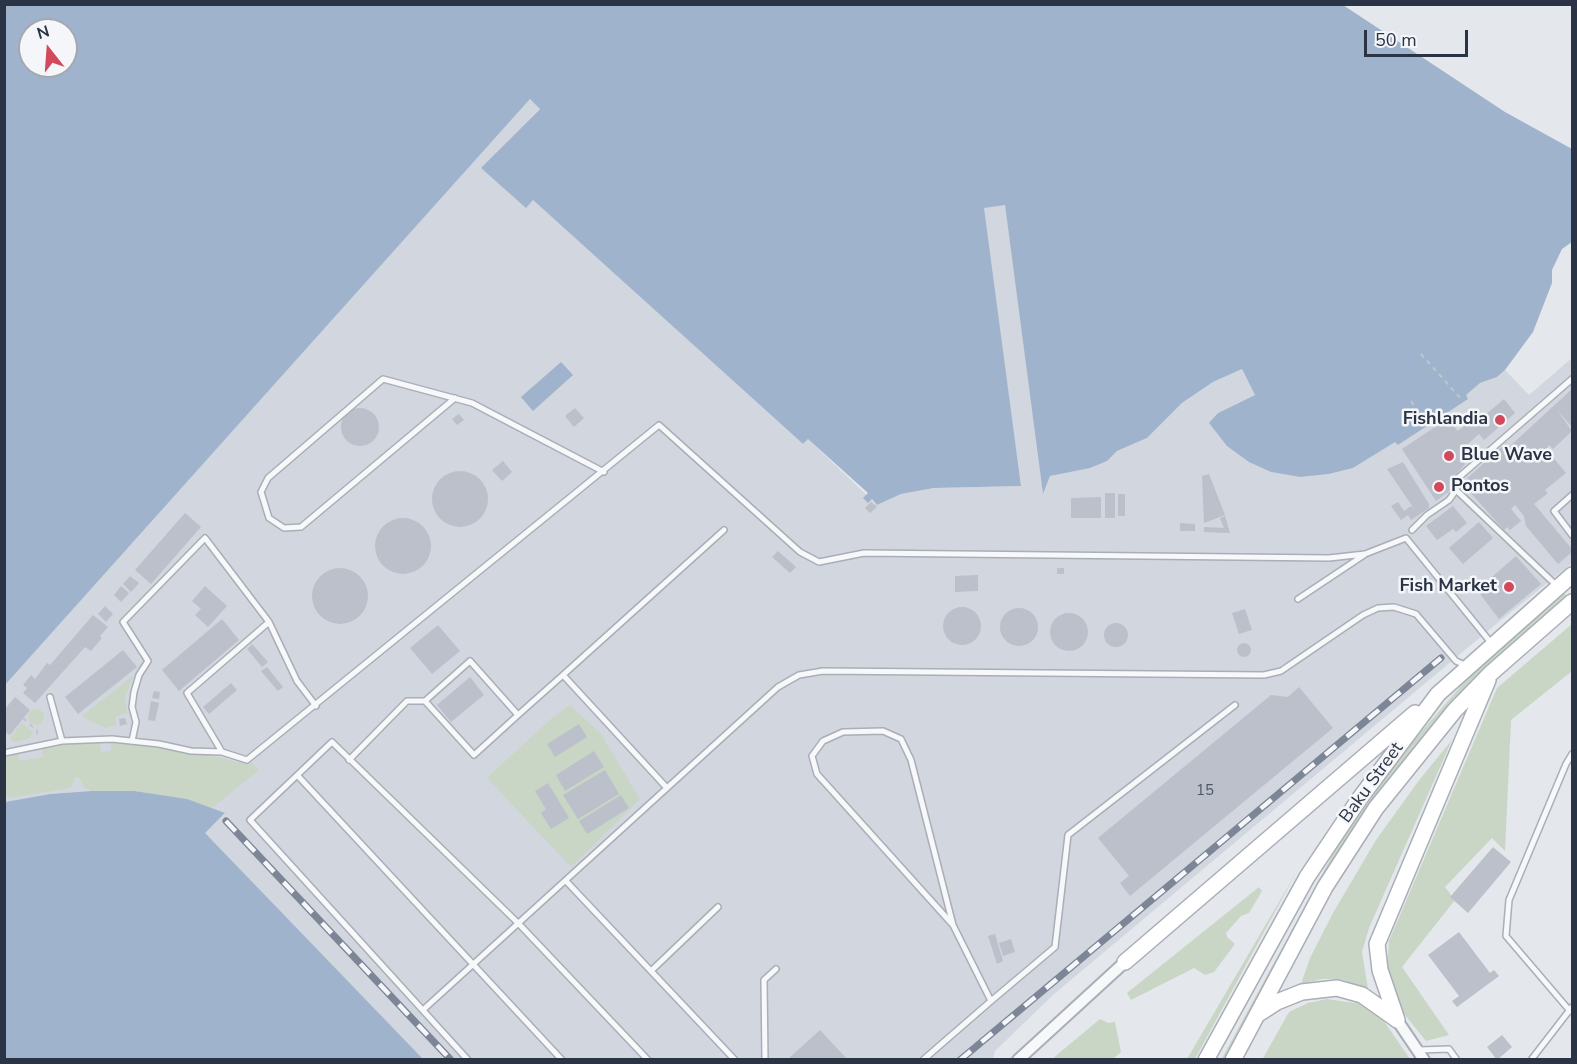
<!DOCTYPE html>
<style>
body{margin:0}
#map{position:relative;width:1577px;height:1064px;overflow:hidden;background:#e4e7ec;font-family:"Nunito Sans",sans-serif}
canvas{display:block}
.frame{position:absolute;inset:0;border:6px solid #2b3445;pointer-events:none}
.north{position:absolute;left:18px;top:18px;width:60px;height:60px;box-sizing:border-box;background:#f4f6f9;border:2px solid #a4a8b1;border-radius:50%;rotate:343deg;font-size:16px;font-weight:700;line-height:24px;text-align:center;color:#2b3445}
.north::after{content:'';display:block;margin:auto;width:21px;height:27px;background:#d1495b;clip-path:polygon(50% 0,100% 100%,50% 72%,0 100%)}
.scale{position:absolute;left:1364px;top:30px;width:104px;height:27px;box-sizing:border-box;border:3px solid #2b3445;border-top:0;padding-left:8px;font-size:18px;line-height:21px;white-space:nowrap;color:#2b3445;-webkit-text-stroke:4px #f4f6f9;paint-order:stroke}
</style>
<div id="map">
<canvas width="1577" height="1064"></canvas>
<div class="frame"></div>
<div class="north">N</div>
<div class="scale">50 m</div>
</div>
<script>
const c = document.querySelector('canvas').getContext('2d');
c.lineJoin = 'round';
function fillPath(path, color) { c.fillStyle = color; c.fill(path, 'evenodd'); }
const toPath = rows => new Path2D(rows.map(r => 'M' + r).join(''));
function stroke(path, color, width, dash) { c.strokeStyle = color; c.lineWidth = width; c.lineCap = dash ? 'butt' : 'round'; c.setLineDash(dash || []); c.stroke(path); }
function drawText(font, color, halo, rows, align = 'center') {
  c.font = font + ' "Nunito Sans",sans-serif'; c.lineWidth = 5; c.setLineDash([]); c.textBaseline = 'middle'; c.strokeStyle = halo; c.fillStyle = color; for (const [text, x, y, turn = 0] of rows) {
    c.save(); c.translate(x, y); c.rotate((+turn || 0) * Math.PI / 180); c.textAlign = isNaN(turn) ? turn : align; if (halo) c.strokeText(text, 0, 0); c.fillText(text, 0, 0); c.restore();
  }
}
fillPath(toPath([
 [530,99,540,108,482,168,526,207,533,200,803,444,808,439,877,505,901,494,935,488,1021,486,983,208,1005,204,1043,493,1050,476,1107,461,1117,451,1147,438,1182,403,1213,382,1242,369,1255,395,1218,413,1271,472,1300,477,1329,474,1353,468,1395,441,1398,445,1467,398,1465,395,1480,383,1497,377,1505,370,1529,395,1572,358,1572,563,1490,629,1054,994,995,1051,993,1059,423,1059,204,833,225,814,91,791,50,794,5,802,5,685]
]), '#d2d6de');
fillPath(toPath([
 [1564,593,1567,596,1480,673,1406,757,1357,824,1227,1059,1221,1060,1344,834,1395,762,1474,671],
 [1572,624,1572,671,1511,720,1505,851,1492,838,1445,887,1455,900,1402,967,1449,1035,1426,1041,1401,1010,1387,972,1389,941,1497,688],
 [133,676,125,697,127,713,115,717,116,725,105,728,82,716],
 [570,705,601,734,640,799,571,867,487,778,552,718],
 '28 717a8 8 0 1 1 16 0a8 8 0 1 1-16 0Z',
 [22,723,33,732,28,739,14,742,10,738],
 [125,740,203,753,236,762,252,763,259,770,212,808,187,799,134,791,91,791,84,787,79,777,75,777,71,788,8,798,5,793,5,758,18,754,20,761,43,757,42,749,77,742,99,741,101,752,111,751,111,741],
 [1452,740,1369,928,1362,952,1368,989,1341,979,1322,979,1301,984,1310,958,1333,913,1376,840,1420,779],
 [1296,873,1195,1059,1187,1059],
 [1259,887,1262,891,1249,913,1241,916,1226,933,1227,937,1235,944,1214,972,1205,975,1194,968,1131,1000,1127,993],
 [1327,999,1368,1005,1379,1014,1410,1059,1262,1060,1289,1012,1308,1003],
 [1100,1019,1108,1023,1115,1022,1121,1052,1113,1059,1052,1059]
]), '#c9d6c5');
fillPath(toPath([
 [5,4,1343,5,1505,112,1572,149,1572,242,1562,249,1552,270,1552,283,1533,332,1505,370,1497,377,1480,383,1466,395,1468,399,1398,445,1395,442,1353,468,1329,474,1300,477,1271,472,1249,462,1227,446,1209,423,1218,413,1255,395,1242,369,1213,382,1182,403,1147,438,1117,451,1107,461,1090,468,1050,476,1043,494,1005,205,984,208,1021,486,934,488,901,494,877,505,872,499,868,503,863,498,868,493,808,439,803,444,533,200,526,208,481,168,540,109,530,99,5,685],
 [30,30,66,30,66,66,30,66],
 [561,362,573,375,533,411,521,397],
 [91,791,134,791,187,799,225,813,205,833,423,1059,5,1059,5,802,50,794]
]), '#9fb4cc');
fillPath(toPath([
 [1572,389,1572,427,1557,410,1572,431,1553,449,1549,445,1546,449,1566,473,1545,490,1548,493,1534,504,1572,549,1572,552,1558,564,1526,526,1524,516,1515,505,1511,509,1521,521,1510,530,1507,527,1504,530,1462,483,1506,443,1509,447],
 [1504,399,1515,413,1484,440,1479,434,1468,444,1474,450,1462,460,1465,464,1454,477,1452,484,1449,484,1452,489,1436,501,1402,449,1447,419,1458,431,1469,422,1472,426],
 '341 427a19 19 0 1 1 38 0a19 19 0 1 1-38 0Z',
 [575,408,584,418,574,427,565,416],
 [459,414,464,420,457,425,452,419],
 [503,461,512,472,502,481,492,470],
 [1403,462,1429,504,1429,508,1411,520,1408,515,1401,520,1391,506,1398,502,1404,511,1411,506,1415,510,1387,469],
 '432 499a28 28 0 1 1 56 0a28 28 0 1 1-56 0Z',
 [1209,474,1225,515,1204,523,1202,476],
 [1105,493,1115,493,1115,518,1105,518],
 [1118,494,1125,494,1125,516,1118,516],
 [1101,497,1101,518,1071,518,1071,498],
 [871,502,877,507,870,513,865,508],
 [1453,506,1467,523,1456,532,1453,529,1437,540,1426,526],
 [185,513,201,527,151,584,135,570],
 [1225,516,1230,533,1204,532,1204,527,1224,528,1220,518],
 '375 546a28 28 0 1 1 56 0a28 28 0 1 1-56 0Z',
 [1479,522,1493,538,1463,564,1449,548],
 [1180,523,1195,524,1195,531,1180,531],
 [778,551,796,567,790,573,772,557],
 [1516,556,1541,584,1499,619,1477,590],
 '312 596a28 28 0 1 1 56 0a28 28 0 1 1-56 0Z',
 [1057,568,1064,568,1064,574,1057,574],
 [978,575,978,591,955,592,955,576],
 [130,576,139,583,131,592,123,584],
 [121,586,129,593,121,602,114,595],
 [205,586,227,606,208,627,195,615,201,609,192,601],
 [105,606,113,614,106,622,98,614],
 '943 626a19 19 0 1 1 38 0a19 19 0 1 1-38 0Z',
 '1000 627a19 19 0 1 1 38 0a19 19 0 1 1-38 0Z',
 [1245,609,1252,630,1239,634,1232,613],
 '1050 632a19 19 0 1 1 38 0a19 19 0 1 1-38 0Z',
 [93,615,108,627,100,636,102,638,91,651,85,647,35,703,23,693,27,688,23,685,31,675,35,679,47,663,50,665],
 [222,619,239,640,179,691,162,670],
 '1104 635a12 12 0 1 1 24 0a12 12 0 1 1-24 0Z',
 [438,625,460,651,432,674,410,648],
 '1237 650a7 7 0 1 1 14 0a7 7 0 1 1-14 0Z',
 [252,644,268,662,262,667,247,649],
 [123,650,137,667,78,714,65,697],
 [267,667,283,687,278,691,261,671],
 [470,677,484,695,451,722,437,705],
 [231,683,237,690,209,714,203,707],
 [1299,687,1333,728,1130,896,1120,883,1129,876,1098,838,1271,695,1288,697],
 [154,691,160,692,159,699,152,698],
 [15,697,30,710,10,735,4,731,4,710],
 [151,701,159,703,155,721,148,720],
 [125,718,127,724,120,726,119,719],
 [579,724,587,737,555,757,547,744],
 [594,751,604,767,565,791,556,775],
 [605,770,619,794,578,819,563,795],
 [548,783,569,818,551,829,541,813,546,809,535,791],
 [621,795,629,808,587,834,579,821],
 [1493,847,1511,862,1468,913,1450,897],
 [1459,932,1490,973,1494,970,1499,976,1457,1007,1452,1001,1459,996,1428,955],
 [995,934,1003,961,997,964,988,936],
 [1011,939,1015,952,1003,956,999,943],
 [820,1030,847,1059,788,1059],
 [1502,1035,1512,1047,1497,1060,1487,1047]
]), '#bbc0ca');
const service = toPath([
 [455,398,301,527,284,528,269,518,261,492,268,478,383,379,472,403,604,472],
 [1456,490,1458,478,1572,379],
 [1572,495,1554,511,1572,535],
 [1412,530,1427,515,1449,500,1456,490,1557,586],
 [1298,599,1364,555],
 [563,675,724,530],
 [50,697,62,741],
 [518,715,563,675,667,788],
 [132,741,136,722,132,707,134,692,139,675,148,661,123,622,205,538,269,622,297,681,316,706],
 [222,752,187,693,269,622],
 [4,753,62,741,112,739,159,744,191,751,222,752,247,760,659,425,800,552,819,562,864,553,1329,558,1365,554,1406,538,1492,644],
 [349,760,407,701,425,701,470,661,518,715,474,755,425,701],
 [298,776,562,1060],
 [566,881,735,1060],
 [651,971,718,907],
 [991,1001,1055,947,1068,835,1235,705],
 [424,1009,778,687,799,675,823,671,1264,675,1281,671,1363,615,1378,608,1394,607,1416,614,1456,661,1467,666],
 [1570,1011,1506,936,1509,900,1566,764,1572,754],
 [1419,1050,1449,1049,1457,1060],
 [468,1060,250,820,332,742,519,924,648,1060],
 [765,1060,764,980,776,969],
 [923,1060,991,1001,953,925,817,774,812,756,823,741,843,732,883,731,901,739,911,760,953,925],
 [1531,1060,1572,1007]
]);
const minor = toPath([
 [1397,1020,1424,1060],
 [1018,1060,1125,962]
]);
const secondary = toPath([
 [1125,962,1415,713],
 [1260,1013,1277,1002,1302,992,1337,988,1362,995,1396,1019],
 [1397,1020,1380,970,1377,944,1488,680],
 [1206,1060,1307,877,1360,798,1438,694,1572,575],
 [1233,1060,1325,887,1376,808,1455,710,1490,674,1572,602]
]);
stroke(service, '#a9aeb7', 8);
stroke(minor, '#a9aeb7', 14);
stroke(secondary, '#a9aeb7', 18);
stroke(toPath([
 [1421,354,1462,400],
 [1411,401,1431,430],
 [23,718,37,731,37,736]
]), '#c2c5cb', 2, [4.5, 4.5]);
stroke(service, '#f7f8fa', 5);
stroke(minor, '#f7f8fa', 10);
stroke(secondary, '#fff', 15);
const rail = toPath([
 [226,821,451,1060],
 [960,1060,1441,658]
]);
stroke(rail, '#7d8696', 7);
stroke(rail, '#f4f6f9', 4.5, [14]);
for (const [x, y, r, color] of [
 [1500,420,6,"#d1495b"],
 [1449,456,6,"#d1495b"],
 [1439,487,6,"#d1495b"],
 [1509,587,6,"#d1495b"]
]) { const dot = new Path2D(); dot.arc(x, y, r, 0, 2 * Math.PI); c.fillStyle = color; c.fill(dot); stroke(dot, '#f4f6f9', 2); }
drawText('15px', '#4f5766', null, [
 ["15",1205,791]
]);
drawText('bold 18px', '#2b3445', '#f4f6f9', [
 ["Fishlandia",1488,420],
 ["Blue Wave",1461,456,"left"],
 ["Pontos",1451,487,"left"],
 ["Fish Market",1497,587]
], 'right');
drawText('18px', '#2b3445', '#f4f6f9', [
 ["Baku Street",1372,783,-54]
]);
</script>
